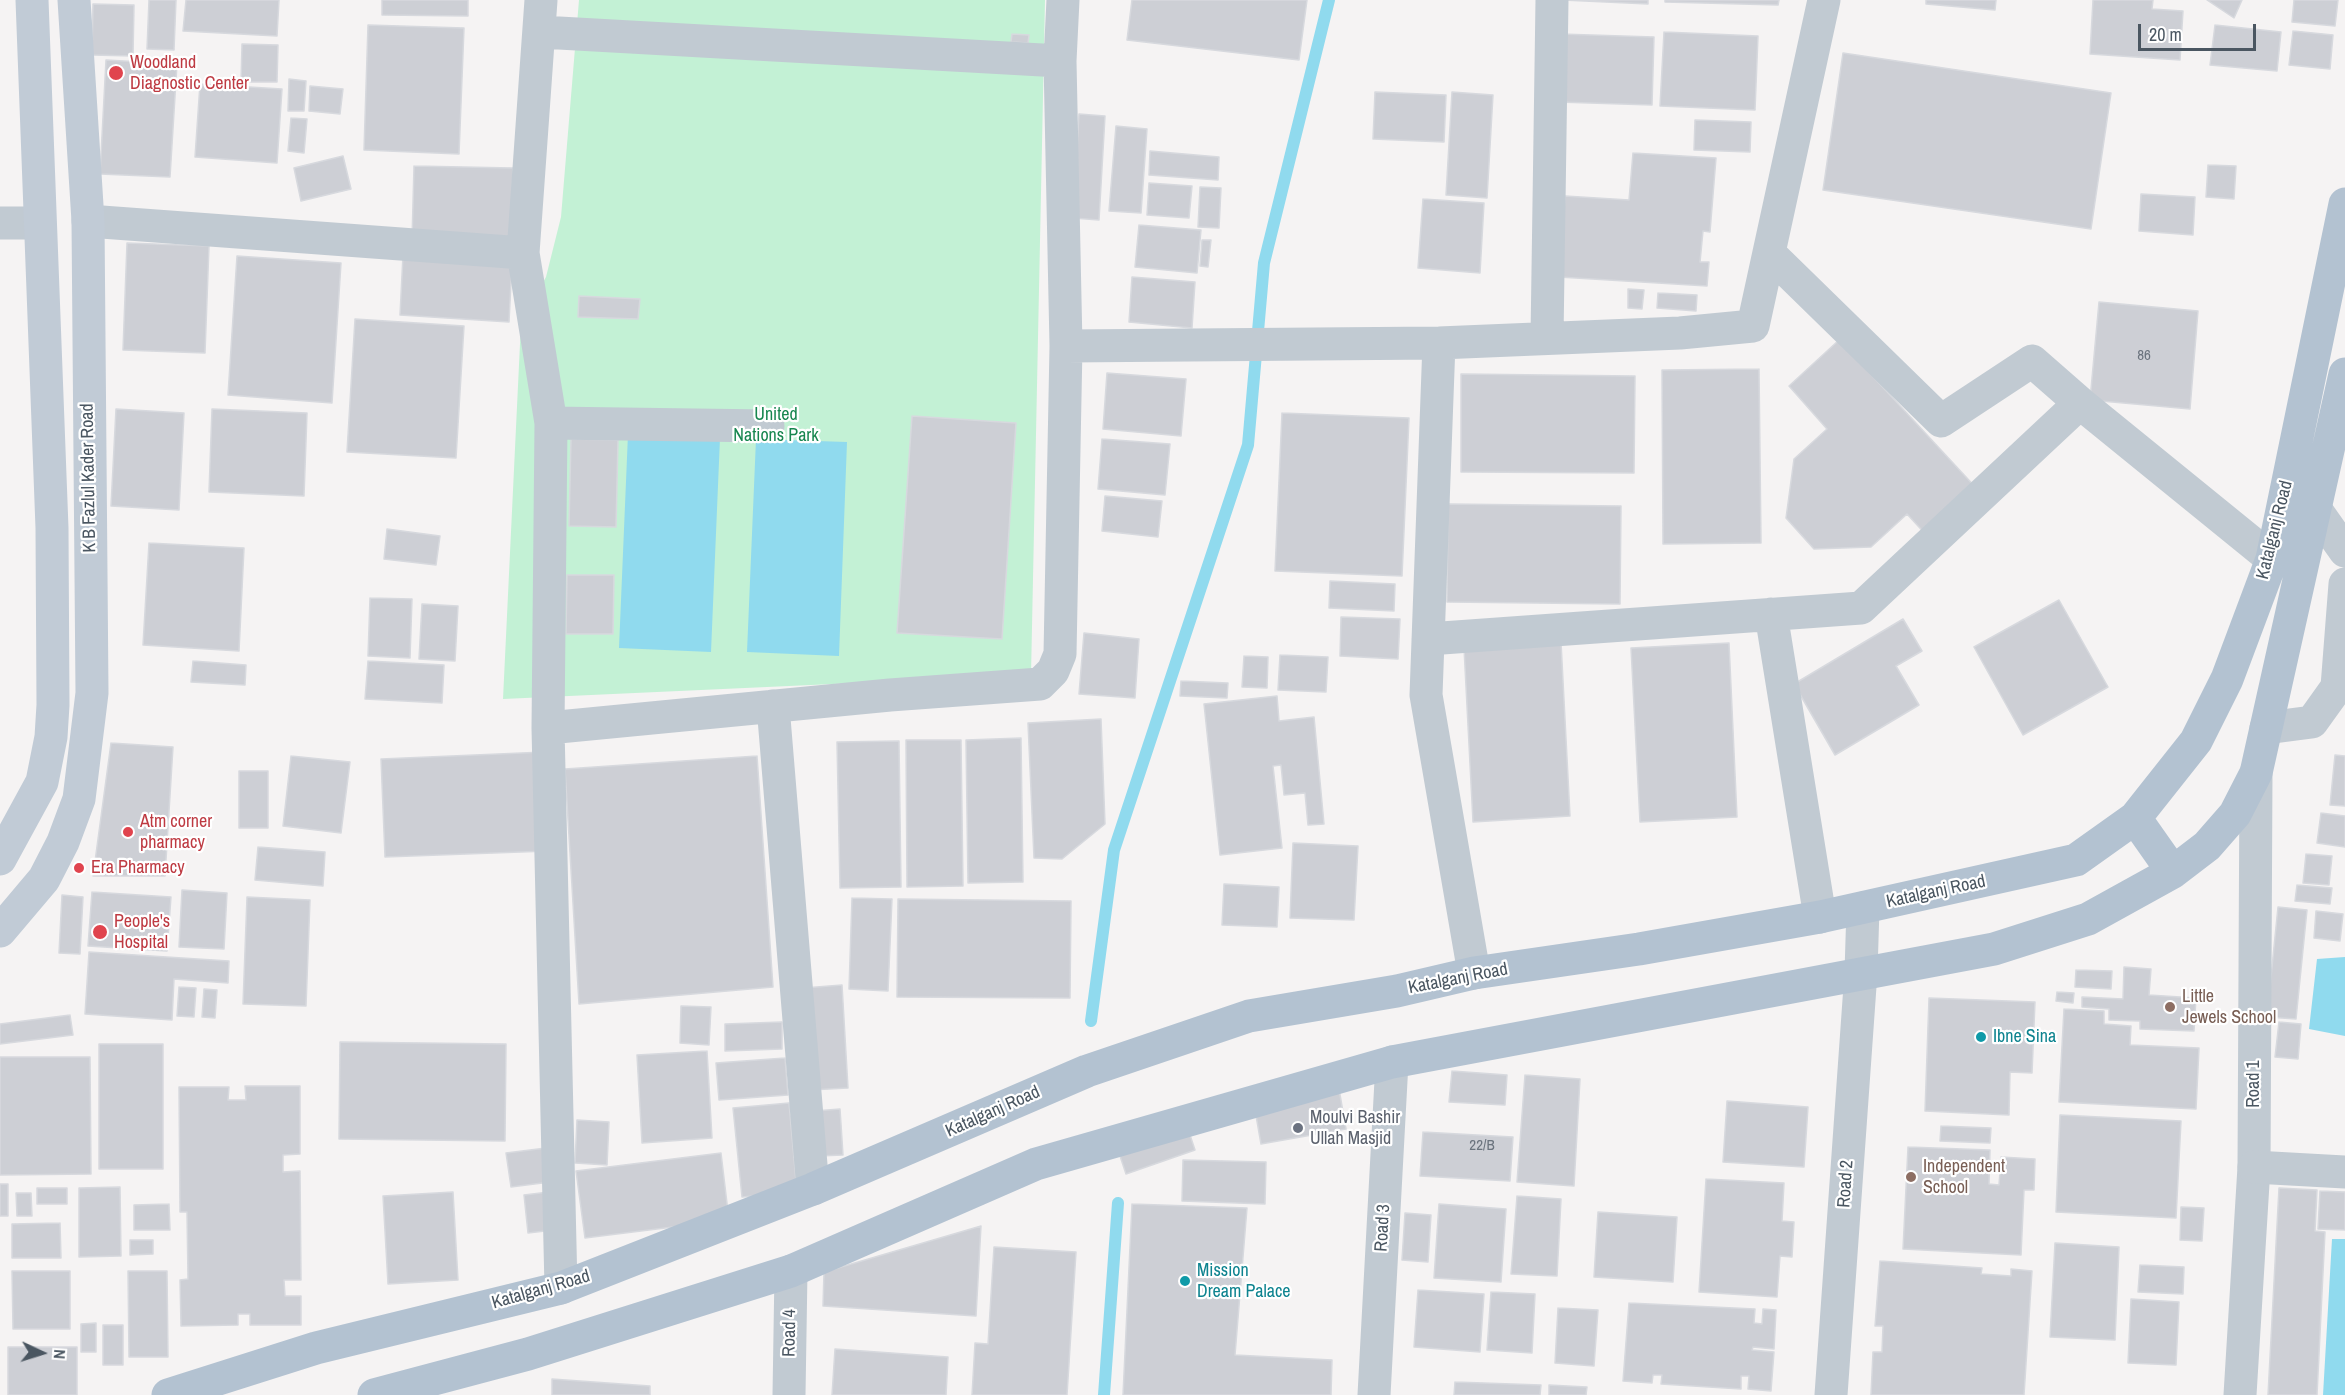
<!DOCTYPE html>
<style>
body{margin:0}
#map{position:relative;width:2345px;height:1395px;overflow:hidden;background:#f5f3f3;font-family:"Archivo Narrow",sans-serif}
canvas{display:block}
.north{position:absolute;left:12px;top:1323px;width:60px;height:60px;-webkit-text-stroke:4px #fff;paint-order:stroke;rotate:94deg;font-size:16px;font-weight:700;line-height:24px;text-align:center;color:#4a5661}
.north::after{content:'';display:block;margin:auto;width:21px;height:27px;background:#4a5661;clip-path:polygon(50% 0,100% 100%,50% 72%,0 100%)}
.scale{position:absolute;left:2138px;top:24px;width:118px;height:27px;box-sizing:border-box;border:3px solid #4a5661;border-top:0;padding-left:8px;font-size:18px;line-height:21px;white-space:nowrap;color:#4a5661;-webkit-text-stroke:4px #fff;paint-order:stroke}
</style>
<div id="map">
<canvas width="2345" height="1395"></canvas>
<div class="north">N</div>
<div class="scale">20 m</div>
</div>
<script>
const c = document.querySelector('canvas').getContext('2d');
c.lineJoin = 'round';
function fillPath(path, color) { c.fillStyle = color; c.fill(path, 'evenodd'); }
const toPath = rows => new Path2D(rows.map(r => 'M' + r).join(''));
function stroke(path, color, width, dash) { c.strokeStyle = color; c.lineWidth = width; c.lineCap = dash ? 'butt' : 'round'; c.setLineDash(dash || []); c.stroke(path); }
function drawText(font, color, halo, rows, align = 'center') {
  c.font = font + ' "Archivo Narrow",sans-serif'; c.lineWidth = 4.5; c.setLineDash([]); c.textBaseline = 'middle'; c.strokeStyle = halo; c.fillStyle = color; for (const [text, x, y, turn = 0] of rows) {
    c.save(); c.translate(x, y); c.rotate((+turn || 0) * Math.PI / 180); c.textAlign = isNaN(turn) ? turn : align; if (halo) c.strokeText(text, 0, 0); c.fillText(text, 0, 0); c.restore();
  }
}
fillPath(toPath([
 [579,0,1045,0,1031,675,503,699,521,323,546,277,561,217]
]), '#c3f1d5');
fillPath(toPath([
 [628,434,720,438,711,652,619,648],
 [756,439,847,442,839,656,747,652],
 [2345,957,2345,1036,2309,1029,2317,959],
 [2332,1239,2345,1239,2345,1395,2323,1395]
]), '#90daee');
stroke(toPath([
 [1091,1021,1114,850,1248,445,1264,263,1329,0],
 [1104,1395,1118,1203]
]), '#90daee', 12);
const building = toPath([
 [149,0,176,0,174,50,147,49,149,0],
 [186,0,279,0,277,36,183,31,186,0],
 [382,0,468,0,468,16,382,15,382,0],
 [1132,0,1307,0,1299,60,1127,40,1132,0],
 [1563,0,1648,0,1648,4,1563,0],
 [1665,0,1779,0,1778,5,1665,2,1665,0],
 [1926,0,1996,0,1995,10,1926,4,1926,0],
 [2093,0,2153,0,2152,9,2183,11,2180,60,2090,54,2093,0],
 [2207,0,2242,0,2234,18,2207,0],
 [2294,0,2338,0,2335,26,2292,22,2294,0],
 [93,4,134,5,133,56,92,55,93,4],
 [368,25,464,28,459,154,364,150,368,25],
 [2215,25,2281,32,2277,71,2210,65,2215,25],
 [2293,31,2333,35,2330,69,2289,65,2293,31],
 [1664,32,1758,36,1755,110,1660,106,1664,32],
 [1012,34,1029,35,1028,43,1011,42,1012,34],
 [1560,34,1654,37,1652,105,1558,102,1560,34],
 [242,44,278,45,277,82,241,82,242,44],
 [1843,53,2111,93,2091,229,1823,190,1843,53],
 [106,60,177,64,170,177,100,174,106,60],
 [289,79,306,81,304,111,288,111,289,79],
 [200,84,282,89,277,163,195,157,200,84],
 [310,86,343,89,340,114,309,111,310,86],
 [1375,92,1446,95,1444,142,1373,139,1375,92],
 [1452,92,1493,95,1487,198,1446,195,1452,92],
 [1079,114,1105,116,1099,220,1073,218,1079,114],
 [291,118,307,119,304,153,288,151,291,118],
 [1695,120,1751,122,1750,152,1694,150,1695,120],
 [1116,126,1147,129,1141,213,1109,211,1116,126],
 [1150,151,1219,157,1218,180,1149,175,1150,151],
 [1633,153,1716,158,1710,232,1703,231,1700,262,1709,262,1707,286,1559,277,1565,196,1629,200,1633,153],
 [343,156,351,189,301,201,294,168,343,156],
 [2208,165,2236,166,2234,199,2206,197,2208,165],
 [414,166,513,168,511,242,412,240,414,166],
 [1149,183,1192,186,1189,218,1147,215,1149,183],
 [1200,187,1221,188,1219,228,1198,227,1200,187],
 [2141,194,2195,197,2193,235,2139,231,2141,194],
 [1423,199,1484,203,1480,273,1418,268,1423,199],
 [1139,225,1201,230,1197,273,1135,267,1139,225],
 [1202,240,1211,240,1208,267,1200,266,1202,240],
 [127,243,209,246,205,353,123,350,127,243],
 [403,255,512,262,509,322,400,315,403,255],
 [237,256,341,263,332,403,228,395,237,256],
 [1132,277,1195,282,1192,328,1129,322,1132,277],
 [1628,289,1644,290,1642,309,1628,308,1628,289],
 [1658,293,1697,295,1696,311,1657,308,1658,293],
 [579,296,640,299,638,319,578,317,579,296],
 [2099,302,2198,311,2190,409,2090,400,2099,302],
 [355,319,464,326,456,458,347,452,355,319],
 [1839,340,1979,491,1929,538,1907,514,1871,547,1814,549,1786,518,1794,459,1827,429,1789,386,1839,340],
 [1759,369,1761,543,1663,544,1662,370,1759,369],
 [1107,373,1186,379,1181,436,1103,429,1107,373],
 [1461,374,1635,376,1634,473,1461,472,1461,374],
 [116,409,184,413,179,510,111,506,116,409],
 [212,409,307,413,304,496,209,492,212,409],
 [1282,413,1409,418,1402,576,1275,571,1282,413],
 [912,416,1016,423,1002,639,897,633,912,416],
 [571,439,618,440,616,527,569,526,571,439],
 [1102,439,1170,444,1165,495,1098,489,1102,439],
 [1105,496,1162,501,1158,537,1102,531,1105,496],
 [1448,504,1621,506,1620,604,1447,602,1448,504],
 [387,529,440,536,436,565,384,559,387,529],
 [149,543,244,548,239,651,143,645,149,543],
 [567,575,614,575,613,634,566,634,567,575],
 [1330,581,1395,584,1394,611,1329,608,1330,581],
 [370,598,412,599,410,658,368,656,370,598],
 [2059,600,2108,687,2023,735,1974,647,2059,600],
 [422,604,458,606,455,661,419,659,422,604],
 [1341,617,1400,619,1398,659,1340,656,1341,617],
 [1903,619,1922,651,1896,666,1919,705,1835,755,1794,684,1903,619],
 [1084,633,1139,639,1135,698,1079,694,1084,633],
 [1561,642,1570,816,1473,822,1464,648,1561,642],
 [1729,643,1737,817,1640,822,1631,648,1729,643],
 [1280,655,1328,657,1326,692,1278,690,1280,655],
 [1244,656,1268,657,1267,688,1242,687,1244,656],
 [193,661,246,665,245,685,191,682,193,661],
 [368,661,444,665,442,703,365,699,368,661],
 [1181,681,1228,683,1227,698,1180,696,1181,681],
 [1277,696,1279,721,1314,717,1324,824,1308,825,1305,793,1284,795,1281,765,1273,766,1282,848,1220,855,1204,704,1277,696],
 [1101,719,1105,824,1062,859,1034,858,1028,723,1101,719],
 [1021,738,1023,882,968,883,966,740,1021,738],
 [906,740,961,740,963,886,907,887,906,740],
 [899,741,901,887,840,888,837,742,899,741],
 [111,743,173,747,165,876,93,876,111,743],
 [545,752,548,851,385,857,381,759,545,752],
 [2335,755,2345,756,2345,806,2330,805,2335,755],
 [291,756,350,762,341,833,283,826,291,756],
 [757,756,773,987,579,1004,565,769,757,756],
 [239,771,268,771,268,828,239,828,239,771],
 [2321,813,2345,816,2345,847,2317,843,2321,813],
 [1293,843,1358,846,1354,920,1290,918,1293,843],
 [258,847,325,852,323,886,255,880,258,847],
 [2306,854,2332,856,2329,885,2303,883,2306,854],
 [1224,884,1279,887,1277,927,1222,925,1224,884],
 [2297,885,2332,888,2330,904,2295,901,2297,885],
 [182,890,227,893,224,949,179,947,182,890],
 [92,892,171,897,167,951,88,946,92,892],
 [62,895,83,897,80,954,59,953,62,895],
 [247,897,310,900,306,1006,243,1004,247,897],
 [852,898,892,899,888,991,849,989,852,898],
 [898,899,1071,901,1070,998,897,997,898,899],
 [2278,907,2307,910,2296,1019,2267,1017,2278,907],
 [2316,911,2343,914,2340,941,2314,938,2316,911],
 [89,952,229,961,228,983,174,979,172,1020,85,1014,89,952],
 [2124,967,2151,969,2149,995,2196,998,2194,1031,2140,1029,2140,1021,2109,1020,2109,1009,2082,1007,2082,997,2123,999,2124,967],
 [2076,970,2112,971,2111,989,2075,987,2076,970],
 [842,985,848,1088,810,1090,804,988,842,985],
 [179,987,196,988,194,1017,177,1016,179,987],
 [204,989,217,990,215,1018,202,1017,204,989],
 [2057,992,2074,993,2073,1003,2056,1001,2057,992],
 [1929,998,2035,1002,2032,1073,2010,1072,2009,1115,1925,1111,1929,998],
 [681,1006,711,1007,709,1045,680,1043,681,1006],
 [2064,1009,2104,1011,2104,1024,2131,1026,2130,1045,2199,1048,2196,1109,2059,1102,2064,1009],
 [70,1015,73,1035,0,1044,0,1024,70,1015],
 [782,1022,782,1049,725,1051,725,1024,782,1022],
 [2279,1022,2301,1024,2298,1059,2275,1057,2279,1022],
 [340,1042,506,1044,505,1141,339,1139,340,1042],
 [99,1044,163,1044,163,1169,99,1169,99,1044],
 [707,1051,712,1138,642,1143,637,1055,707,1051],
 [0,1057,90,1057,91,1174,0,1175,0,1057],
 [785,1058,788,1095,719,1100,716,1063,785,1058],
 [1452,1071,1507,1075,1505,1105,1449,1102,1452,1071],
 [1525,1075,1580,1079,1574,1186,1517,1182,1525,1075],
 [245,1086,300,1086,300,1154,283,1155,283,1172,300,1171,301,1280,284,1280,285,1296,301,1296,301,1325,250,1325,250,1314,238,1314,238,1325,181,1326,180,1280,188,1279,187,1212,180,1212,179,1087,229,1087,228,1100,246,1100,245,1086],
 [1339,1089,1346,1129,1261,1144,1254,1104,1339,1089],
 [1727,1101,1808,1107,1804,1167,1723,1162,1727,1101],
 [789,1103,797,1192,742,1197,733,1108,789,1103],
 [840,1109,843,1155,818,1156,815,1111,840,1109],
 [2060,1115,2181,1121,2176,1218,2056,1212,2060,1115],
 [577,1120,609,1122,607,1165,575,1163,577,1120],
 [1187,1126,1195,1150,1126,1174,1118,1150,1187,1126],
 [1941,1126,1991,1128,1990,1143,1940,1141,1941,1126],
 [1423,1132,1513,1137,1510,1181,1420,1176,1423,1132],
 [554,1147,558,1181,511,1187,506,1153,554,1147],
 [1908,1147,1990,1150,1989,1184,1999,1185,2001,1157,2035,1159,2034,1190,2024,1190,2021,1255,1903,1249,1908,1147],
 [721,1153,729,1220,585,1238,576,1171,721,1153],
 [1183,1160,1266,1162,1265,1204,1182,1201,1183,1160],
 [1706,1179,1784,1183,1782,1221,1794,1222,1792,1257,1780,1256,1777,1297,1699,1292,1706,1179],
 [0,1184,8,1184,8,1216,0,1216,0,1184],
 [120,1187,121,1256,79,1257,79,1188,120,1187],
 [37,1188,67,1188,67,1204,37,1204,37,1188],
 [2279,1188,2317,1190,2315,1231,2325,1232,2317,1395,2268,1395,2279,1188],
 [557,1191,562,1229,528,1233,524,1195,557,1191],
 [2320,1191,2345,1192,2345,1230,2318,1229,2320,1191],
 [453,1192,458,1280,388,1284,383,1196,453,1192],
 [16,1193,31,1193,32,1216,17,1216,16,1193],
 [1517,1196,1561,1199,1557,1276,1511,1274,1517,1196],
 [169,1204,170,1230,134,1230,134,1205,169,1204],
 [1132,1204,1247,1208,1235,1355,1332,1360,1331,1395,1123,1395,1132,1204],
 [1439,1204,1506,1209,1501,1282,1434,1278,1439,1204],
 [2181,1207,2204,1208,2202,1241,2180,1240,2181,1207],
 [1598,1212,1677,1217,1673,1282,1594,1277,1598,1212],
 [1405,1213,1431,1215,1428,1262,1402,1260,1405,1213],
 [60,1223,61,1258,12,1258,12,1224,60,1223],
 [981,1226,976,1316,823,1306,824,1272,981,1226],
 [130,1240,153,1240,153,1254,130,1255,130,1240],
 [2055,1243,2119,1247,2115,1340,2050,1337,2055,1243],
 [994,1247,1076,1252,1067,1395,972,1395,975,1343,988,1344,994,1247],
 [1880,1261,1982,1268,1981,1274,2011,1276,2011,1269,2032,1271,2024,1395,1871,1395,1873,1352,1882,1352,1883,1326,1875,1326,1880,1261],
 [2140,1265,2184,1267,2183,1294,2138,1292,2140,1265],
 [12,1271,70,1271,70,1329,13,1329,12,1271],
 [128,1271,167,1271,168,1357,129,1357,128,1271],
 [1418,1290,1484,1294,1480,1352,1414,1347,1418,1290],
 [1491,1292,1535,1294,1532,1353,1487,1350,1491,1292],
 [2131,1299,2179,1302,2176,1365,2128,1363,2131,1299],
 [1629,1303,1755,1309,1754,1323,1762,1324,1763,1309,1776,1310,1774,1349,1753,1347,1752,1350,1774,1352,1771,1391,1748,1389,1749,1376,1741,1376,1741,1389,1661,1384,1662,1375,1653,1375,1652,1383,1623,1381,1629,1303],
 [1558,1308,1598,1310,1594,1366,1555,1363,1558,1308],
 [96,1323,96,1352,81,1352,81,1324,96,1323],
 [103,1325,123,1325,123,1365,103,1365,103,1325],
 [8,1347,77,1347,77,1395,8,1395,8,1347],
 [835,1349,948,1357,946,1395,832,1395,835,1349],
 [552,1379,650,1386,650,1395,552,1395,552,1379],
 [1455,1382,1541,1385,1540,1395,1454,1395,1455,1382],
 [1549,1385,1587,1387,1586,1395,1549,1395,1549,1385]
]);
fillPath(building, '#cdcfd5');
stroke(building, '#d7d9de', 1.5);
stroke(toPath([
 [541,0,523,253,551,423,548,728,561,1288],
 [541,32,1060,61],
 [88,221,523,253],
 [0,223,39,223],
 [1770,254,1941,421,2032,361,2080,403,2272,559],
 [1547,338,1552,0],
 [1439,343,1426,695,1474,973],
 [1066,346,1439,343,1680,333,1753,326,1824,0],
 [551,423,768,426],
 [2316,510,2345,551],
 [1771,614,1820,917],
 [1428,639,1861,608,2080,403],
 [773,706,813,1189],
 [548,728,890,695,1040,684,1053,671,1060,654,1066,346,1060,61,1063,0],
 [2266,728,2312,722,2337,687,2345,584],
 [789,1395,791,1271],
 [1374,1395,1392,1062],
 [1831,1395,1861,972,1863,908],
 [2240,1395,2254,1167,2256,773]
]), '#c1cad2', 33);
stroke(toPath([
 [2254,1167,2345,1172]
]), '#c1cad2', 33);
stroke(toPath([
 [0,859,42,782,51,737,53,705,52,528,32,0],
 [0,931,44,879,63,842,79,799,92,693,88,221,74,0]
]), '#c1cbd6', 33);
stroke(toPath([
 [2135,818,2173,872],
 [168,1395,316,1348,561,1288,813,1189,1087,1071,1249,1016,1397,991,1474,973,1639,949,1820,917,2076,860,2135,818,2196,741,2227,679,2272,559,2345,204],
 [374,1395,528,1354,791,1271,1036,1164,1392,1062,1994,949,2088,919,2173,872,2207,846,2235,814,2256,773,2345,374]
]), '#b3c2d1', 33);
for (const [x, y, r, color] of [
 [116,73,8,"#e0444e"],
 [128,832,6,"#e0444e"],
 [79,868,6,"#e0444e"],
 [100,932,8,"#e0444e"],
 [2170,1007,6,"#8d6e63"],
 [1981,1037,6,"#0f9aa8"],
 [1298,1128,6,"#6b7280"],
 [1911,1177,6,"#8d6e63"],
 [1185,1281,6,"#0f9aa8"]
]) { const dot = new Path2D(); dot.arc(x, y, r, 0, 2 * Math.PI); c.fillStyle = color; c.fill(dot); stroke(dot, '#fff', 2); }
drawText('15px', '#6b747e', null, [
 ["86",2144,356],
 ["22/B",1482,1146]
]);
drawText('18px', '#be3a42', '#fff', [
 ["Woodland",130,63],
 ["Diagnostic Center",130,84],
 ["Atm corner",140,822],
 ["pharmacy",140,843],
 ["Era Pharmacy",91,868],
 ["People's",114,922],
 ["Hospital",114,943]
], 'left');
drawText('18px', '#17864f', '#fff', [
 ["United",776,415],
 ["Nations Park",776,436]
]);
drawText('18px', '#4a5661', '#fff', [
 ["K B Fazlul Kader Road",89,478,-91],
 ["Katalganj Road",2275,530,-76],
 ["Katalganj Road",1936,892,-12],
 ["Katalganj Road",1458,979,-11],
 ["Road 1",2254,1084,-90],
 ["Katalganj Road",993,1112,-24],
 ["Road 2",1846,1184,-86],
 ["Road 3",1383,1228,-87],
 ["Katalganj Road",541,1290,-16],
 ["Road 4",790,1333,-89]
]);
drawText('18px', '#785e54', '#fff', [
 ["Little",2182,997],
 ["Jewels School",2182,1018],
 ["Independent",1923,1167],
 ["School",1923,1188]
], 'left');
drawText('18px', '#0d838f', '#fff', [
 ["Ibne Sina",1993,1037],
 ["Mission",1197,1271],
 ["Dream Palace",1197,1292]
], 'left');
drawText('18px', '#5b616d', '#fff', [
 ["Moulvi Bashir",1310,1118],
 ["Ullah Masjid",1310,1139]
], 'left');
</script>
